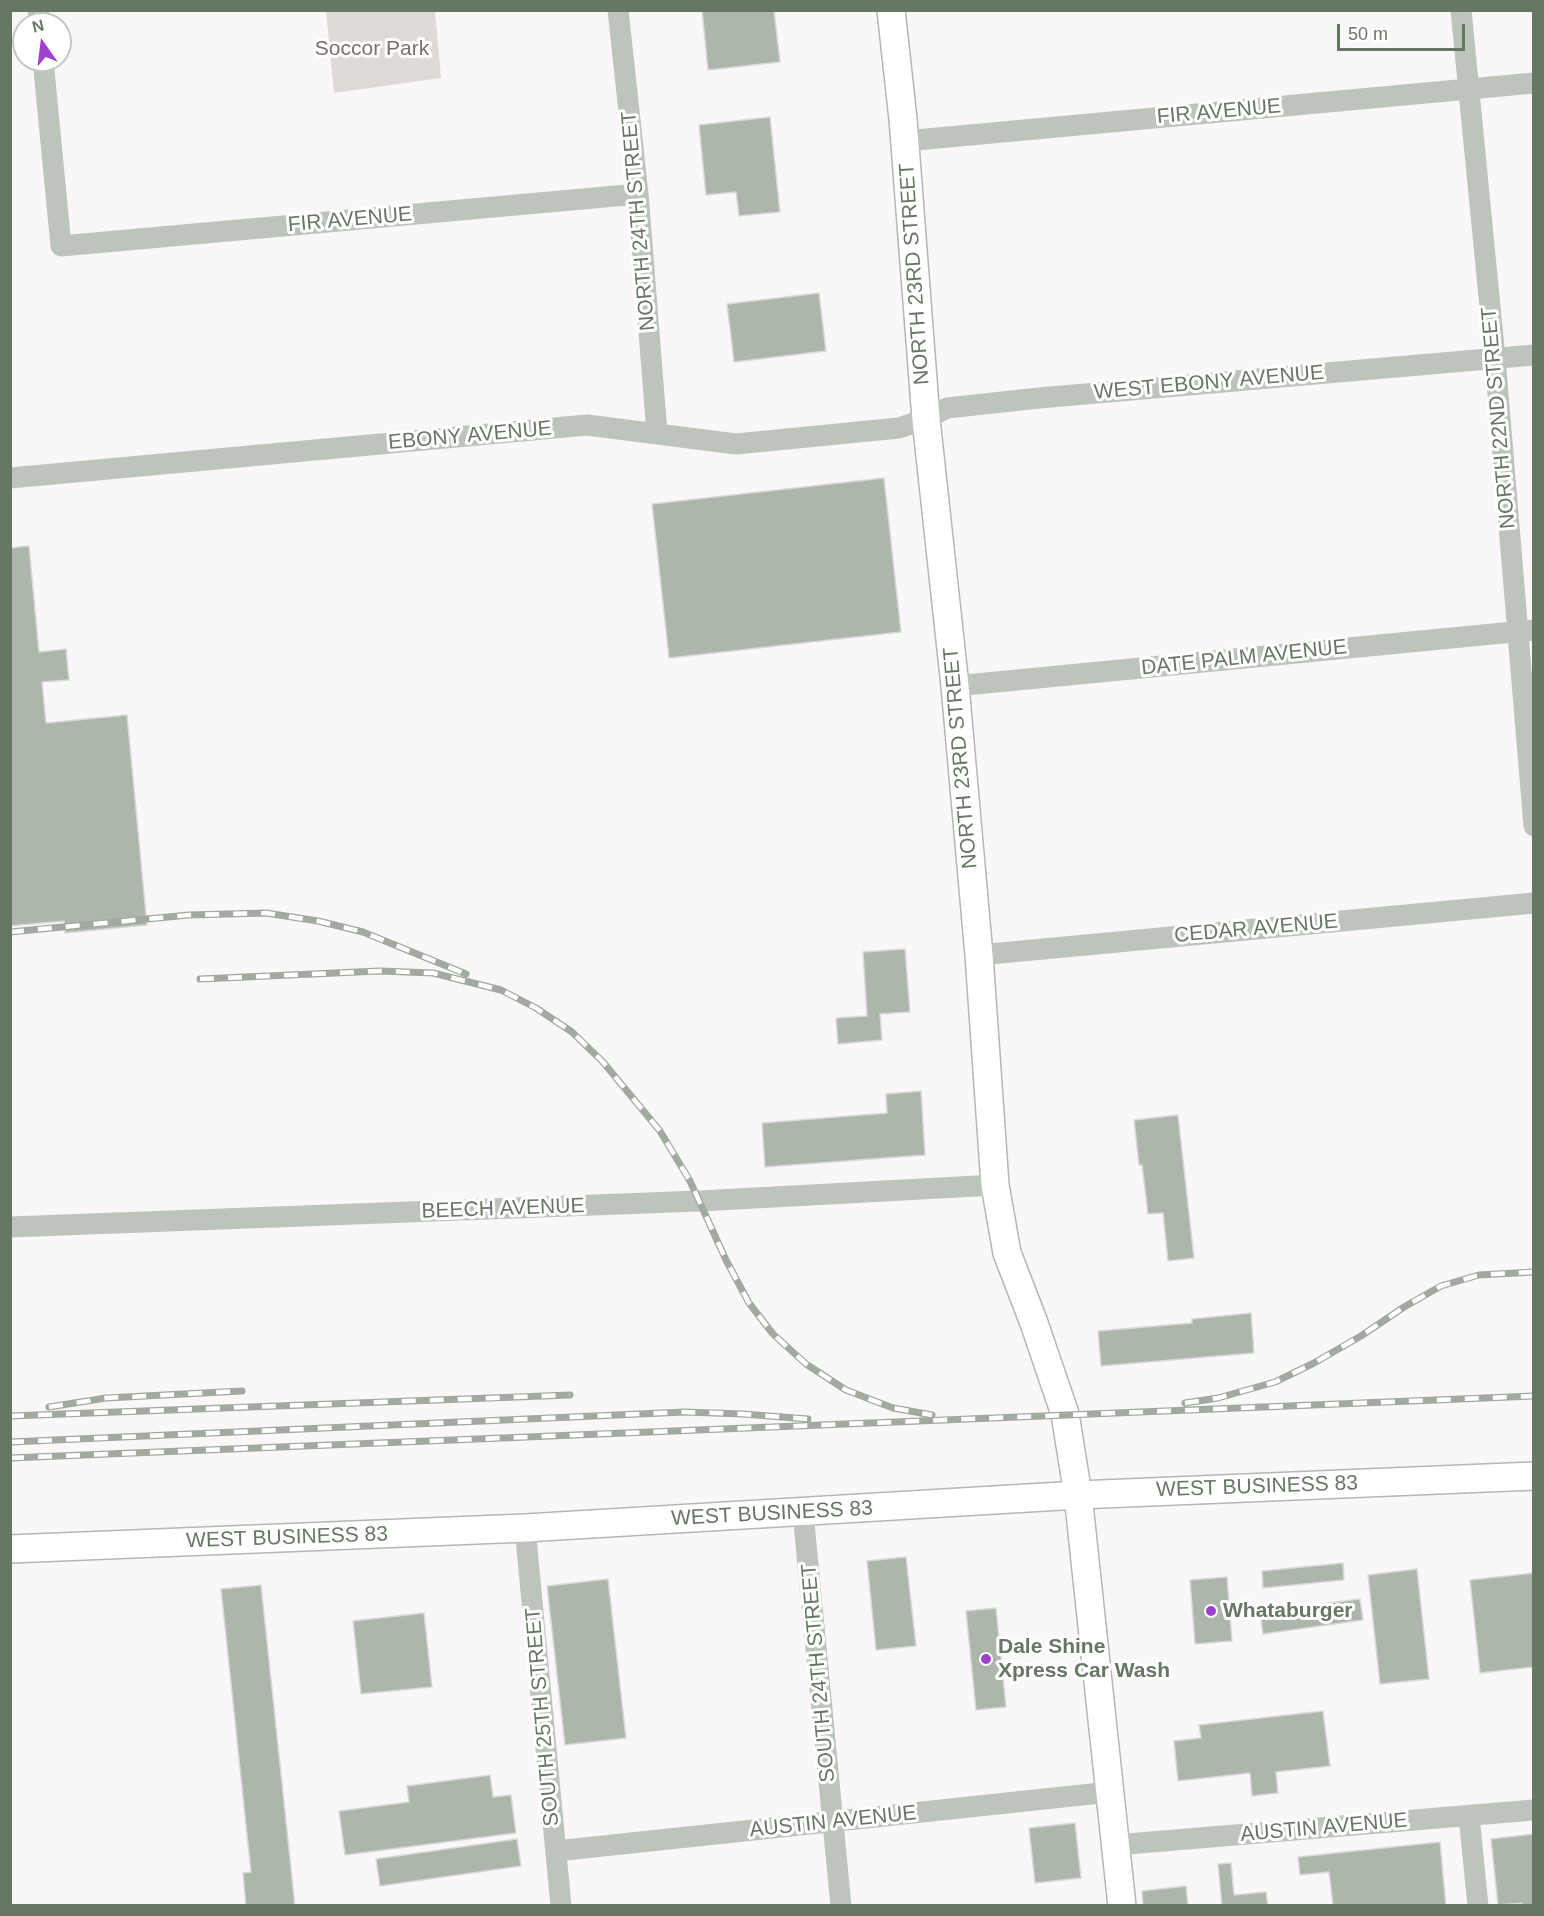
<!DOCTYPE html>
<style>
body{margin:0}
#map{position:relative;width:1544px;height:1916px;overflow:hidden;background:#f9f7f8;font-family:Arial,sans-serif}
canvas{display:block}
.frame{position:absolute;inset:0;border:12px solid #667863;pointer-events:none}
.north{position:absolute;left:12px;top:12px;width:60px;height:60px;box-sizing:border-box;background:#fff;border:2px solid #c2c9c1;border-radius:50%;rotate:346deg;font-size:16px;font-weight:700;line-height:24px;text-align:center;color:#667863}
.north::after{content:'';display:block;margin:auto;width:21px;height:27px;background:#9e42cd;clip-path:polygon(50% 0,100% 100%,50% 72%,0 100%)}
.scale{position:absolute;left:1337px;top:24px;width:128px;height:27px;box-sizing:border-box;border:3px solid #667863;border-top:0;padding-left:8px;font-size:18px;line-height:21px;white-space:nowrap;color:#667863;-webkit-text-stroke:4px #fff;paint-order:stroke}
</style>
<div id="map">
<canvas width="1544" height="1916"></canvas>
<div class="frame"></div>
<div class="north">N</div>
<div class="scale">50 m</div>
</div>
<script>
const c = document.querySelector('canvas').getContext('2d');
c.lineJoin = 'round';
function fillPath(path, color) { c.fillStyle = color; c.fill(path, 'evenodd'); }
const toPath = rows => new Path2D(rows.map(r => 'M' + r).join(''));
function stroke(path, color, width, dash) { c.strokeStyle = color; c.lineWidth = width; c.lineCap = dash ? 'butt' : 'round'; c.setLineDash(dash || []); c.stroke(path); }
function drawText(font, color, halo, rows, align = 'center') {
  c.font = font + ' Arial,sans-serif'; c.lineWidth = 6; c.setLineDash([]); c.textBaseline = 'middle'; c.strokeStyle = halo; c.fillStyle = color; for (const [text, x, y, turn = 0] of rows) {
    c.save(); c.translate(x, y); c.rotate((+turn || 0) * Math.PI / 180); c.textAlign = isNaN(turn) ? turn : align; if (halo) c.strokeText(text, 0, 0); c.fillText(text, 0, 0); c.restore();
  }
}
fillPath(toPath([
 [326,11,435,11,441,78,334,93]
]), '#dfd9d8');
const building = toPath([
 [702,10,774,10,780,62,708,70,702,10],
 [770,117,780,212,739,216,736,192,706,195,699,125,770,117],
 [819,293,826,351,734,362,727,304,819,293],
 [884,478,901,632,669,658,652,504,884,478],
 [29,546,39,652,66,649,69,680,42,682,46,723,127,715,147,925,65,933,64,921,10,926,10,548,29,546],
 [905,949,910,1012,880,1014,882,1040,838,1044,836,1018,867,1016,863,952,905,949],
 [921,1091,925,1155,765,1167,762,1123,887,1113,886,1094,921,1091],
 [1178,1115,1194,1258,1168,1261,1163,1213,1148,1214,1142,1165,1139,1165,1134,1120,1178,1115],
 [1251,1313,1254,1353,1101,1366,1098,1331,1192,1323,1192,1319,1251,1313],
 [906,1557,916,1646,876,1650,867,1561,906,1557],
 [1343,1563,1344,1580,1263,1588,1262,1571,1343,1563],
 [1417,1569,1429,1679,1380,1684,1368,1575,1417,1569],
 [1534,1573,1534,1667,1480,1673,1470,1580,1534,1573],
 [1227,1577,1232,1641,1195,1644,1190,1580,1227,1577],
 [608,1579,626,1738,565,1745,547,1586,608,1579],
 [261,1585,295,1906,246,1906,243,1873,251,1872,221,1589,261,1585],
 [1360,1599,1363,1620,1263,1634,1260,1612,1360,1599],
 [996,1608,1006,1707,976,1710,966,1611,996,1608],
 [424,1613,432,1687,361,1694,353,1621,424,1613],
 [1323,1711,1330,1766,1276,1772,1278,1793,1252,1796,1250,1773,1178,1781,1174,1741,1201,1738,1199,1725,1323,1711],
 [490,1775,493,1797,511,1795,516,1833,345,1855,339,1811,409,1802,407,1786,490,1775],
 [1075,1823,1081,1878,1035,1883,1029,1828,1075,1823],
 [1534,1834,1534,1906,1522,1906,1522,1903,1498,1905,1491,1839,1534,1834],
 [517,1839,521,1866,380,1886,376,1859,517,1839],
 [1440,1842,1446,1906,1333,1906,1329,1872,1300,1875,1298,1857,1440,1842],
 [1231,1863,1234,1895,1266,1892,1268,1906,1222,1906,1218,1864,1231,1863],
 [1186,1886,1188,1906,1143,1906,1142,1891,1186,1886]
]);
fillPath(building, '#acb6ab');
stroke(building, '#dad9da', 1.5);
const major = toPath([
 [891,10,903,119,926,419,955,686,979,955,995,1185,1007,1253,1034,1323,1065,1414,1078,1495,1122,1906],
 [10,1549,525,1528,1078,1495,1534,1476]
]);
stroke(major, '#b2b9b1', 30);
stroke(toPath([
 [38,10,40,24],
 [618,10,638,194,657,433],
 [1461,10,1495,358,1534,826],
 [43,60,61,246,638,194],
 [905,141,1534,83],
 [10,478,587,425,736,444,899,428,926,419,947,408,1039,398,1534,355],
 [955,686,1534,630],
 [979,955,1534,903],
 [10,1227,700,1201,995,1185],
 [803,1513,841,1906],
 [525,1528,561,1906],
 [1469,1816,1478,1906],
 [1115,1845,1534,1810],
 [556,1851,1110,1792]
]), '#bdc4bc', 21);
stroke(major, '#fff', 27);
const rail = toPath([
 [10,932,189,915,266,913,318,921,363,932,466,974],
 [200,979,380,971,433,973,501,990,536,1008,572,1032,603,1062,660,1131,690,1181,726,1260,749,1303,773,1334,806,1364,846,1390,893,1408,932,1415],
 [1185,1403,1218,1398,1275,1382,1314,1363,1361,1336,1404,1307,1441,1286,1479,1275,1534,1272],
 [49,1407,106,1398,242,1391],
 [10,1416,570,1395],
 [10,1442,684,1412,743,1414,808,1419],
 [10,1458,1534,1396]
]);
stroke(rail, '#a1aa9f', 7);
stroke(rail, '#fff', 4.5, [14]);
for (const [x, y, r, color] of [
 [1211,1611,6,"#9e42cd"],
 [986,1659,6,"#9e42cd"]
]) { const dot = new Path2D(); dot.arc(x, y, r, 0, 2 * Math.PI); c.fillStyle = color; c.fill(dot); stroke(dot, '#fff', 2); }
drawText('21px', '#7c6e6a', '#fff', [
 ["Soccor Park",372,49]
]);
drawText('21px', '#667863', '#fff', [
 ["FIR AVENUE",1219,112,-5],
 ["FIR AVENUE",350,220,-5],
 ["NORTH 24TH STREET",639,221,-95],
 ["NORTH 23RD STREET",915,274,-94],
 ["WEST EBONY AVENUE",1209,383,-5],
 ["NORTH 22ND STREET",1499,418,-95],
 ["EBONY AVENUE",470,436,-5],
 ["DATE PALM AVENUE",1244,658,-6],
 ["NORTH 23RD STREET",961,758,-95],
 ["CEDAR AVENUE",1256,929,-5],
 ["BEECH AVENUE",503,1209,-2],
 ["WEST BUSINESS 83",1257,1487,-2],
 ["WEST BUSINESS 83",772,1514,-3],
 ["WEST BUSINESS 83",287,1538,-2],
 ["SOUTH 24TH STREET",819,1673,-95],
 ["SOUTH 25TH STREET",543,1717,-95],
 ["AUSTIN AVENUE",833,1822,-6],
 ["AUSTIN AVENUE",1324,1828,-5]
]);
drawText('bold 21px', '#667863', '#fff', [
 ["Whataburger",1223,1611],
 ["Dale Shine",998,1647],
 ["Xpress Car Wash",998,1671]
], 'left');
</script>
